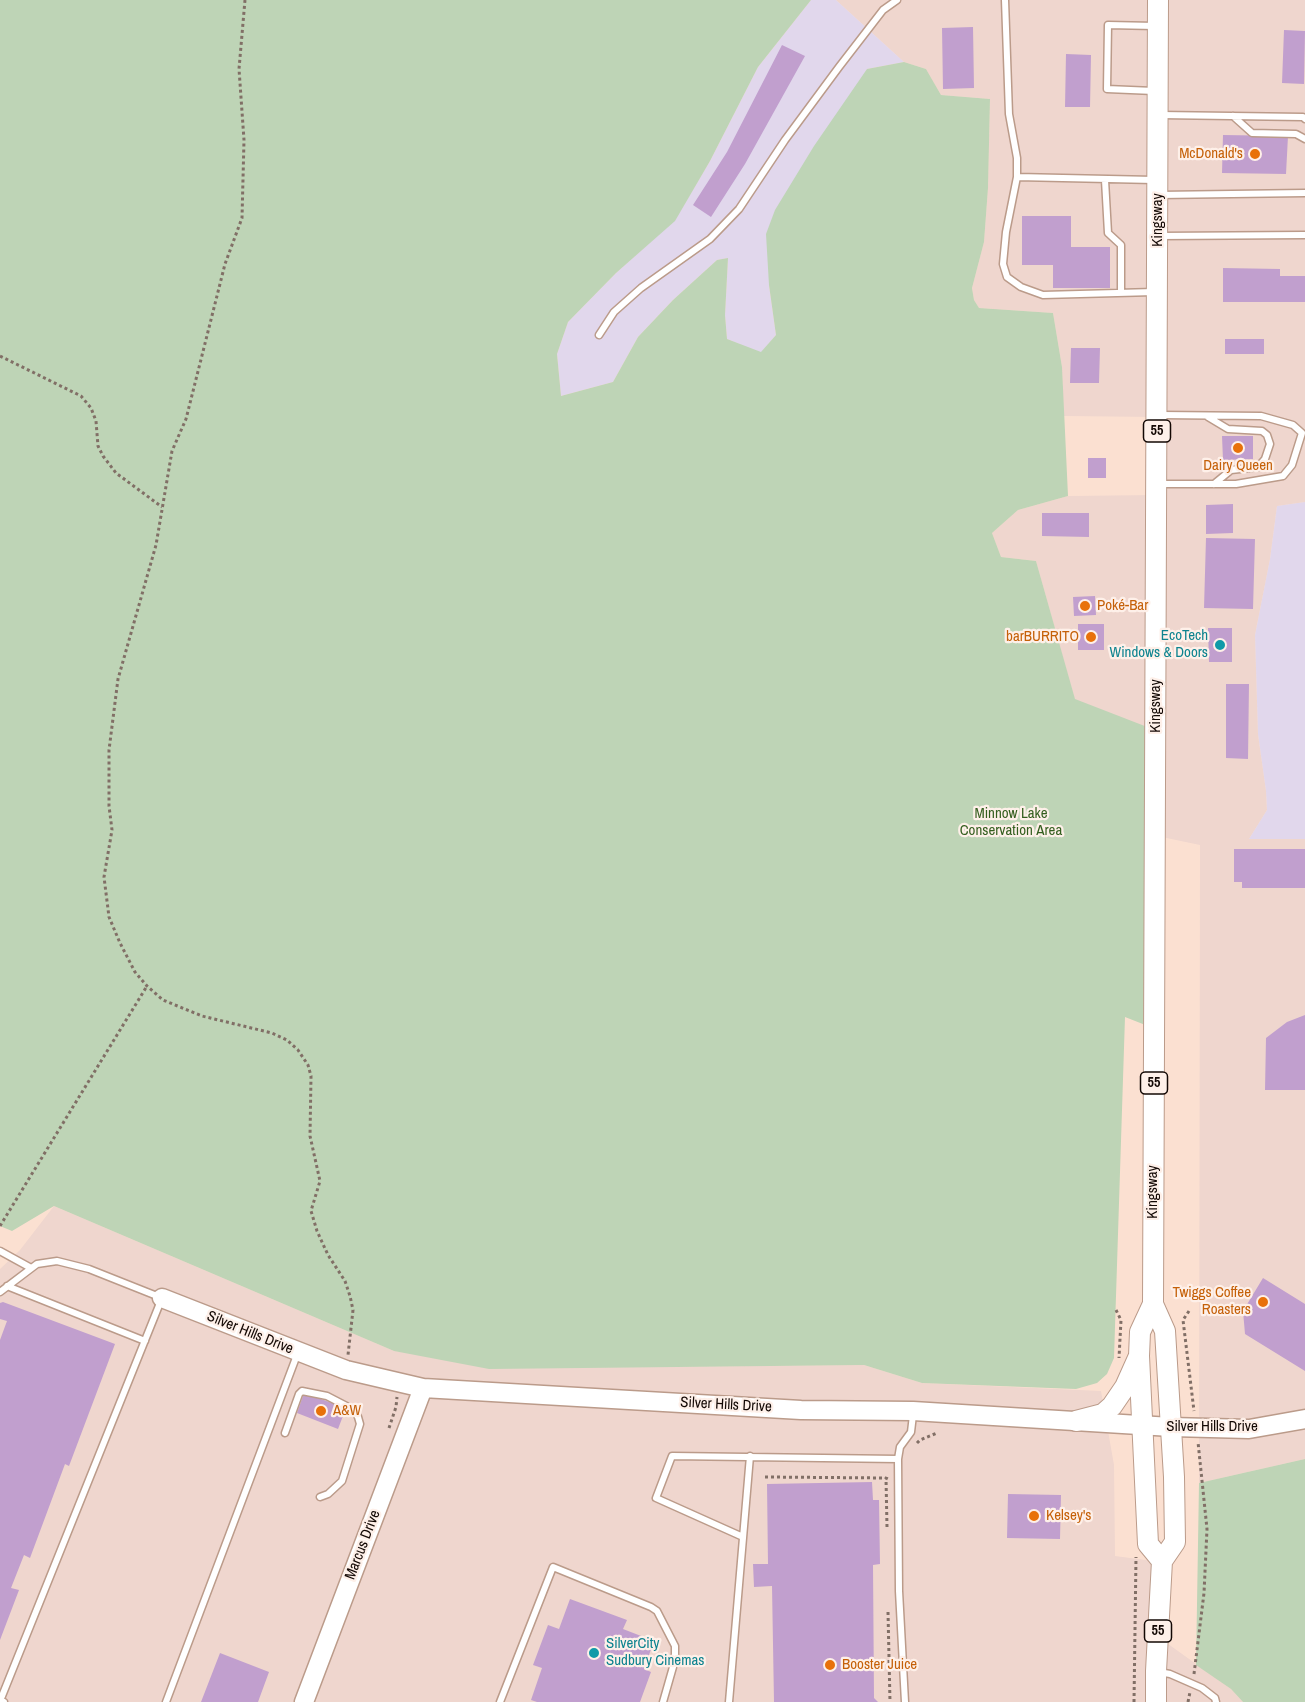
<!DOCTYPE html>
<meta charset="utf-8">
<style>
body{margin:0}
canvas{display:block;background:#fbe0d1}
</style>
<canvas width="1305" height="1702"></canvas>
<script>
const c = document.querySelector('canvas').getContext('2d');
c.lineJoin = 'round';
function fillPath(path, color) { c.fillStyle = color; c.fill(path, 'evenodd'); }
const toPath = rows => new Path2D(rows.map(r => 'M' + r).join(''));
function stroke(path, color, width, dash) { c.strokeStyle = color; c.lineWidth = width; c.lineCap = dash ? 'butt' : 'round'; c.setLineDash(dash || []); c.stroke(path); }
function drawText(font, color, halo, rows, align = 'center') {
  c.font = font + ' "Archivo Narrow",sans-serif'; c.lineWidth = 4.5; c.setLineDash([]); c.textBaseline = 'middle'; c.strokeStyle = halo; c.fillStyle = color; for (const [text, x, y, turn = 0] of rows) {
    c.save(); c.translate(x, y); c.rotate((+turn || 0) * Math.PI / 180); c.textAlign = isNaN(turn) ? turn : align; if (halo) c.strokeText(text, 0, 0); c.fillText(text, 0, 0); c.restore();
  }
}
fillPath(toPath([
 [836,0,1305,0,1305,502,1277,506,1270,559,1255,635,1258,734,1266,791,1267,810,1249,839,1305,839,1305,1459,1199,1483,1200,845,1157,836,1077,708,1036,561,1001,557,992,533,1018,510,1068,496,1158,495,1158,417,1063,416,1062,367,1053,313,979,308,974,300,972,288,984,242,988,188,990,99,941,95,926,69,904,62],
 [54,1206,394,1351,641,1367,864,1365,922,1383,1101,1391,1114,1465,1115,1556,1153,1561,1157,1636,1231,1689,1243,1702,0,1702,0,1269,20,1250]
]), '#efd6ce');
fillPath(toPath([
 [811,0,836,0,904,62,867,69,769,285,776,335,761,353,727,339,725,315,728,258,717,260,673,300,638,337,613,382,561,396,557,354,568,322,616,273,675,220,710,161,758,67],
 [1305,502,1305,839,1249,839,1267,810,1266,791,1258,734,1255,635,1270,559,1277,506]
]), '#e1d7ec');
fillPath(toPath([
 [0,0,811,0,758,67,710,161,675,221,616,273,568,322,557,354,561,396,613,382,638,337,673,300,717,260,728,258,725,315,727,339,761,352,776,335,769,285,766,234,775,210,814,146,867,69,904,62,926,69,941,95,990,99,988,188,984,242,972,288,974,300,979,308,1053,313,1062,367,1068,496,1018,510,992,533,1001,557,1036,561,1075,699,1155,730,1153,1028,1125,1017,1114,1358,1107,1374,1097,1383,1076,1389,922,1383,864,1365,489,1369,394,1351,54,1206,12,1231,0,1226],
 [1305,1459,1305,1702,1243,1702,1231,1689,1196,1665,1199,1483]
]), '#bed4b6');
fillPath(toPath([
 [973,27,974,88,943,89,942,28],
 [1284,30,1305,31,1304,84,1282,83],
 [782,45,805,56,745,164,711,217,693,205,727,152],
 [1066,54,1091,55,1090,107,1065,107],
 [1223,135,1288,136,1286,174,1222,173],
 [1022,216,1071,216,1071,247,1110,247,1110,288,1053,288,1053,265,1022,265],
 [1223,268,1280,269,1280,276,1305,276,1305,302,1223,302],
 [1225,339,1264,339,1264,354,1225,354],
 [1071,348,1100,348,1099,383,1070,383],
 [1222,436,1253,436,1253,459,1223,460],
 [1088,458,1106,458,1106,478,1088,478],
 [1233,504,1233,533,1206,534,1206,505],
 [1042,513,1089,513,1089,537,1042,536],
 [1206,538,1255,539,1253,609,1204,608],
 [1095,596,1096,615,1074,616,1073,597],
 [1078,624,1104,624,1104,650,1078,650],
 [1208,628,1232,628,1232,662,1209,662],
 [1226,684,1249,684,1248,759,1226,758],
 [1234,849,1305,849,1305,888,1242,888,1242,882,1234,882],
 [1305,1015,1305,1090,1265,1090,1266,1038,1287,1022],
 [1263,1278,1305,1304,1305,1371,1245,1334,1243,1311],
 [3,1302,115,1344,69,1466,65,1464,30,1558,24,1555,11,1588,19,1590,0,1640,0,1340,7,1321,0,1319,0,1303],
 [304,1393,346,1408,338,1429,297,1413],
 [872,1482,873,1500,879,1500,880,1564,873,1565,874,1698,878,1702,774,1702,772,1586,754,1587,753,1564,768,1564,767,1484],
 [1008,1494,1061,1495,1060,1539,1007,1538],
 [570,1599,627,1620,623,1629,654,1641,644,1669,651,1672,640,1702,537,1702,531,1700,542,1668,533,1665,548,1625,559,1629],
 [220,1653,269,1672,258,1702,201,1702]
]), '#c19fce');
const lane = toPath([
 [1005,0,1009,114,1017,158,1017,177,1006,232,1003,264,1007,277,1021,287,1043,295,1154,292],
 [1154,91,1107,89,1108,25,1155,26],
 [1160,115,1303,117,1305,119],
 [1233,116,1252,133,1296,134,1305,139],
 [1017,177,1154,180],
 [1105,180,1108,233,1121,245,1121,293],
 [1159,195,1305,193],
 [1159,236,1305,235],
 [599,335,614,312,641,288,710,239,739,209,785,140,839,67,883,10,897,0],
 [1208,417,1228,429,1262,431,1267,435,1270,444,1265,459,1258,467,1231,470,1214,484],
 [1160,484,1236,484,1283,476,1292,465,1302,433,1293,425,1261,416,1161,415],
 [0,1251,31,1268],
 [7,1286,145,1341],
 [0,1292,37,1264,57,1261,89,1269,162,1298,0,1701,4,1702],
 [285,1433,299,1394,302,1391,327,1396,354,1410,358,1417,360,1424,342,1481,328,1494,320,1497],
 [743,1537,656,1498,672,1456,898,1459],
 [1159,1672,1170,1674,1202,1688,1215,1698,1216,1702],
 [166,1702,297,1355],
 [500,1702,553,1567,651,1607,657,1611,675,1646,675,1660,663,1702],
 [729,1702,750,1456],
 [905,1702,899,1591,898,1459,900,1447,911,1432,913,1415]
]);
const secondary = toPath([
 [162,1298,346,1370,423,1388,801,1410,913,1411,1171,1427,1249,1429,1305,1419],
 [304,1702,423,1388]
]);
const primary = toPath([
 [1158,0,1153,1304,1140,1332,1139,1356,1148,1544,1162,1561],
 [1153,1304,1165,1331,1174,1477,1175,1542,1162,1561,1156,1671,1156,1702],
 [1076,1421,1103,1414,1112,1406,1125,1387,1138,1358]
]);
stroke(lane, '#bb9b8a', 9);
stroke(secondary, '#bb9b8a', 21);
stroke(primary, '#bb9b8a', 22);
stroke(toPath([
 [245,0,239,69,244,140,242,218,225,264,186,419,172,451,156,545,118,679,109,750,109,806,112,830,104,877,109,917,120,943,135,972,147,986,163,1000,202,1016,272,1033,287,1040,298,1050,308,1065,311,1076,310,1136,320,1181,311,1211,317,1231,328,1255,345,1281,350,1296,353,1310,348,1355],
 [0,356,81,396,91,408,96,421,98,446,103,456,116,473,162,507],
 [0,1226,147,986],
 [1116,1310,1121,1320,1119,1358],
 [1189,1311,1183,1320,1194,1411],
 [389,1428,396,1407,397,1397],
 [917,1443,920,1440,937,1433],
 [765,1477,886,1478],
 [887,1527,886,1478,890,1480],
 [888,1612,890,1702],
 [1194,1674,1204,1593,1207,1529,1198,1442],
 [1134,1702,1136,1557],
 [1188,1702,1190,1692]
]), '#816f66', 3, [3, 3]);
stroke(lane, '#fff', 6);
stroke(secondary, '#fff', 18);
stroke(primary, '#fff', 20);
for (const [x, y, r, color] of [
 [1255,154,6,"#e8710a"],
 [1238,448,6,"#e8710a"],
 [1085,606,6,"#e8710a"],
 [1091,637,6,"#e8710a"],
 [1220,645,6,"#0f9aa8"],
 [1263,1302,6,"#e8710a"],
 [321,1411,6,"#e8710a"],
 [1034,1516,6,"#e8710a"],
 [594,1653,6,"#0f9aa8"],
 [830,1665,6,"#e8710a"]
]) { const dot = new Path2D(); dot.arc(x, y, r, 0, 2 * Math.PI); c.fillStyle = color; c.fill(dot); stroke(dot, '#fef0e9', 2); }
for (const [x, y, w] of [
 [1157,431,27],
 [1154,1083,27],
 [1158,1631,27]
]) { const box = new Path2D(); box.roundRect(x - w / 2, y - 11, w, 22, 4.5); c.fillStyle = '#fef0e9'; c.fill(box); stroke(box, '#130804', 1.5); }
drawText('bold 14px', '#130804', null, [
 ["55",1157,431],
 ["55",1154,1083],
 ["55",1158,1631]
]);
drawText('15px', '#c56008', '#fef0e9', [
 ["McDonald's",1243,154,"right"],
 ["Dairy Queen",1238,466,"center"],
 ["Poké-Bar",1097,606],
 ["barBURRITO",1079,637,"right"],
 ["Twiggs Coffee",1251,1293,"right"],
 ["Roasters",1251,1310,"right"],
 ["A&W",333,1411],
 ["Kelsey's",1046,1516],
 ["Booster Juice",842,1665]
], 'left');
drawText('15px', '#130804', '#fef0e9', [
 ["Kingsway",1158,220,-90],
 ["Kingsway",1156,706,-90],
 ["Kingsway",1153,1192,-90],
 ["Silver Hills Drive",250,1333,22],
 ["Silver Hills Drive",726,1405,3],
 ["Silver Hills Drive",1212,1427],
 ["Marcus Drive",363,1545,-69]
]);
drawText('15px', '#0d838f', '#fef0e9', [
 ["EcoTech",1208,636],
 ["Windows & Doors",1208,653],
 ["SilverCity",606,1644,"left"],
 ["Sudbury Cinemas",606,1661,"left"]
], 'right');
drawText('15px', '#335e1e', '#fef0e9', [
 ["Minnow Lake",1011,814],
 ["Conservation Area",1011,831]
]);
</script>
